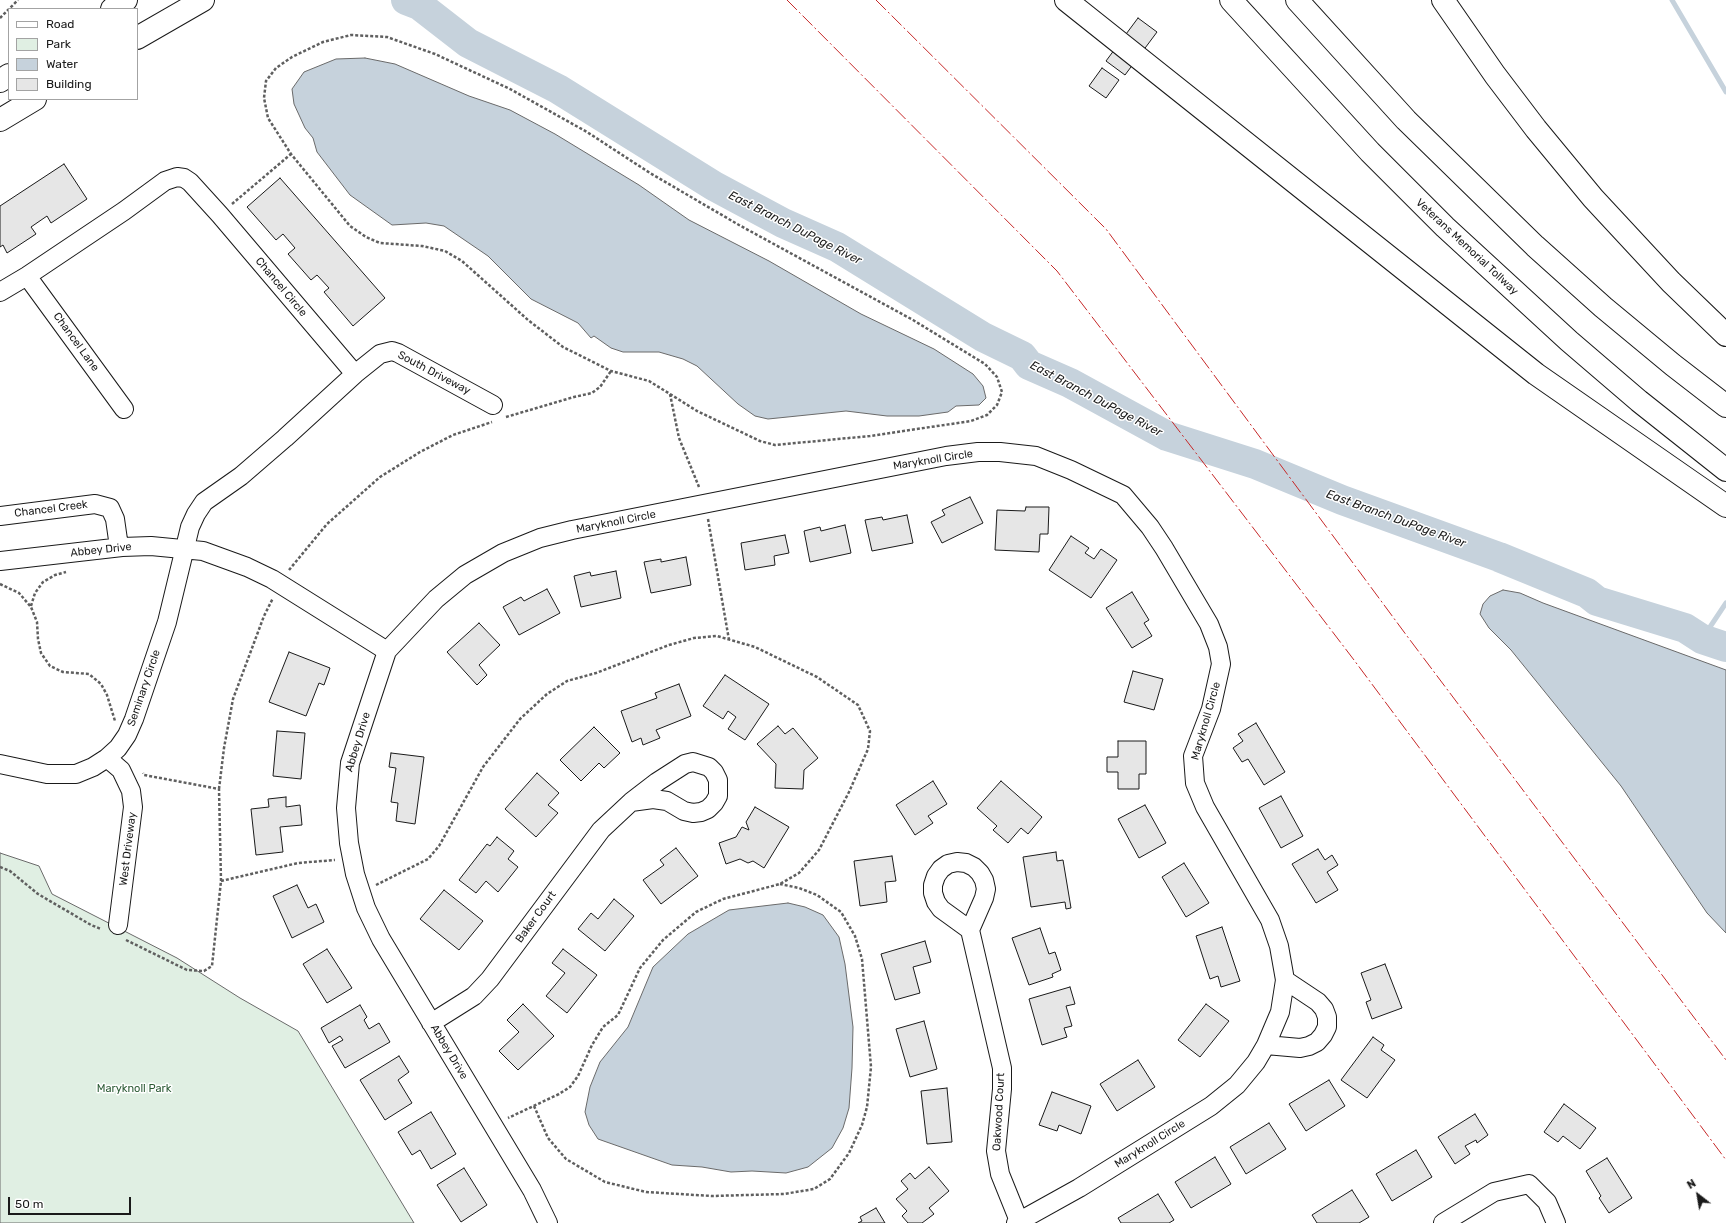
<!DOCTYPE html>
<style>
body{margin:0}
#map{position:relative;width:1726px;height:1223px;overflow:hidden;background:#fff;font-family:Rubik,sans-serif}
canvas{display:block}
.legend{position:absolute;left:8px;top:8px;width:130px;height:92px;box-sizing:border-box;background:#fff;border:1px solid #a3a3a3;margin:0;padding:5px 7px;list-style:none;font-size:12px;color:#1a1a1a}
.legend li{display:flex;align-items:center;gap:8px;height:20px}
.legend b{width:20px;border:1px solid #a3a3a3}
.north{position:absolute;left:1678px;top:1175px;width:40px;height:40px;-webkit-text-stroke:3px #fff;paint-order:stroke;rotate:329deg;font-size:11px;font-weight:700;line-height:16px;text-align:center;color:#1a1a1a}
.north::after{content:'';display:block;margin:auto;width:14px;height:18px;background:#1a1a1a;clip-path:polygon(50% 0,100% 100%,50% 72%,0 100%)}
.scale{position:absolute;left:8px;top:1197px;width:123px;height:18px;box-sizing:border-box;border:2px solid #1a1a1a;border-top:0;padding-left:5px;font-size:12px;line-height:14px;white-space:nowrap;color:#1a1a1a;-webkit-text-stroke:3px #fff;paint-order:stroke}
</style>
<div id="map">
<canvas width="1726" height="1223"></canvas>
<ul class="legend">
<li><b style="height:5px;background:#fff"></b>Road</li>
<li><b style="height:11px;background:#e0efe3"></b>Park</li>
<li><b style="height:11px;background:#c6d2dc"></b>Water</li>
<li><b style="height:11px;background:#e6e6e6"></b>Building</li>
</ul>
<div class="north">N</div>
<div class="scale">50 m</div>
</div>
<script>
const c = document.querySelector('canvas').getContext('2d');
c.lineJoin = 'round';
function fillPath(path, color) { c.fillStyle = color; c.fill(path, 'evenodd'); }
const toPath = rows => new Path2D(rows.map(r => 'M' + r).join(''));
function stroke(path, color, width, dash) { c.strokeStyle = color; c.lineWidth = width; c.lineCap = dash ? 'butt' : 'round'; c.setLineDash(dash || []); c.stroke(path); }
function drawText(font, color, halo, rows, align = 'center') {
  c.font = font + ' Rubik,sans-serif'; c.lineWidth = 3; c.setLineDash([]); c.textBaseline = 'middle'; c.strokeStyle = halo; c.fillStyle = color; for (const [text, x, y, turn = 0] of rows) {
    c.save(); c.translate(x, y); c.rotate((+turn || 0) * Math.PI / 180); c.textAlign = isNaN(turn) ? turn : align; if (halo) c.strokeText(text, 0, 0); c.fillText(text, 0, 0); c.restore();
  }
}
const green = toPath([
 [0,853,39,866,52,894,177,958,240,998,298,1031,414,1223,0,1223,0,853]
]);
fillPath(green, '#e0efe3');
stroke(green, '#6a6a6a', 1);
const water = toPath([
 [365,58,395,64,469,96,510,110,555,134,639,185,689,220,769,261,861,314,934,349,973,374,983,386,986,398,979,405,956,406,948,412,919,416,887,416,846,411,768,419,755,416,738,404,697,366,683,359,659,352,623,352,611,348,594,336,591,338,578,323,531,299,488,256,444,226,426,223,392,225,350,195,317,152,313,138,305,128,294,104,292,89,304,72,336,59,365,58],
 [1503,590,1520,593,1543,603,1726,670,1726,933,1707,913,1621,786,1511,650,1489,628,1480,614,1483,604,1490,596,1503,590],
 [788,903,805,907,823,915,839,937,845,964,853,1027,852,1068,849,1108,843,1128,832,1148,808,1167,786,1173,752,1171,731,1172,702,1167,672,1165,598,1139,589,1125,585,1112,590,1087,600,1062,628,1027,653,967,688,934,729,910,788,903]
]);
fillPath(water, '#c6d2dc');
stroke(water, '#6a6a6a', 1);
stroke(toPath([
 [1672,0,1726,92],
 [1702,639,1726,603]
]), '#c6d2dc', 5);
stroke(toPath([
 [406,0,419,5,468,43,558,89,714,186,783,223,837,247,983,337,1022,356,1029,365,1070,383,1167,436,1255,464,1342,500,1499,557,1587,593,1597,601,1685,628,1702,639,1726,647]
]), '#c6d2dc', 30);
const building = toPath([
 [1138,18,1157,32,1125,75,1106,61,1138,18],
 [1102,68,1119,80,1106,98,1089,86,1102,68],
 [64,164,87,199,51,223,47,216,31,227,36,234,7,253,3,245,0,247,0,206,64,164],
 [280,178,385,298,353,326,324,292,329,288,317,275,311,280,288,254,295,248,283,234,276,240,247,207,280,178],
 [970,497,983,523,942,543,931,522,945,515,942,510,970,497],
 [1026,507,1049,507,1048,534,1040,534,1039,552,995,550,997,510,1025,511,1026,507],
 [907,515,913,543,872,551,865,520,882,517,883,520,907,515],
 [845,525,851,553,810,562,804,531,820,527,821,531,845,525],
 [785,535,789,553,774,556,775,565,745,570,741,543,785,535],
 [1071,536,1089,548,1085,553,1094,559,1101,549,1117,560,1091,598,1049,570,1071,536],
 [686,557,691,585,651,593,644,562,661,559,661,562,686,557],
 [616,571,621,598,581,607,574,576,590,572,591,576,616,571],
 [547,589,560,613,519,635,503,607,521,597,524,601,547,589],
 [1132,592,1149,620,1144,623,1152,636,1132,648,1106,608,1132,592],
 [479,623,500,645,479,665,487,675,477,685,447,652,479,623],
 [289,652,330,668,324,685,319,683,306,716,269,702,289,652],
 [1133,671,1163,679,1154,710,1124,702,1133,671],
 [725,675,769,704,745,740,728,729,736,717,728,711,723,719,703,706,725,675],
 [679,684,691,716,656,730,660,738,643,745,641,738,632,742,621,711,657,698,655,693,679,684],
 [1256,723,1285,772,1264,785,1248,759,1242,762,1233,748,1243,741,1238,734,1256,723],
 [778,726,785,734,793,728,818,758,804,770,803,789,775,788,776,764,757,744,778,726],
 [594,727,620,753,604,768,599,763,581,781,560,760,594,727],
 [277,731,305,733,301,779,273,776,277,731],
 [1118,741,1146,741,1146,774,1139,774,1139,789,1118,789,1118,772,1107,772,1107,757,1118,757,1118,741],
 [391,753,424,757,415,824,396,821,398,803,391,802,396,768,389,767,391,753],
 [537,773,559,793,548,805,558,813,536,837,505,809,537,773],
 [933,781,947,804,928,816,933,823,915,835,896,805,933,781],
 [1001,781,1042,817,1028,834,1021,828,1008,843,993,830,997,826,977,808,1001,781],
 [1281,796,1303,836,1281,848,1259,808,1281,796],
 [286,797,286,807,300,805,302,825,280,827,283,852,256,855,251,809,269,807,268,799,286,797],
 [1145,805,1166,843,1139,858,1118,819,1145,805],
 [755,807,789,827,764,868,753,861,748,863,740,859,726,864,719,843,736,837,742,827,749,830,746,822,755,807],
 [497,837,514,851,508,859,518,867,498,892,486,881,476,893,459,880,487,844,490,846,497,837],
 [676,848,698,876,661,904,643,880,664,865,660,860,676,848],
 [1318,849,1325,860,1332,855,1338,865,1327,872,1338,890,1316,903,1292,864,1318,849],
 [1056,852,1057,861,1063,860,1071,908,1066,909,1065,902,1031,907,1023,857,1056,852],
 [892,856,896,881,885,882,887,902,860,906,854,861,892,856],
 [1184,863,1209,903,1186,917,1162,877,1184,863],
 [297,885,308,908,316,904,324,922,292,938,273,896,297,885],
 [444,890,483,921,459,950,420,919,444,890],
 [614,899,634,916,605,951,578,929,591,913,598,919,614,899],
 [1222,927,1240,981,1221,987,1218,976,1210,979,1196,936,1222,927],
 [1040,928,1049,954,1055,952,1061,970,1052,974,1053,977,1029,985,1012,938,1040,928],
 [925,941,931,962,913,967,920,993,895,1000,881,954,925,941],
 [327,949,352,988,327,1003,303,964,327,949],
 [563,949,597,975,567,1013,546,996,565,973,552,963,563,949],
 [1385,964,1402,1008,1372,1019,1366,1002,1371,1000,1361,973,1385,964],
 [1070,987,1075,1004,1066,1006,1072,1026,1064,1028,1067,1037,1042,1045,1029,999,1070,987],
 [523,1004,554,1036,518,1070,499,1051,519,1032,507,1020,523,1004],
 [1206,1004,1229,1021,1200,1057,1178,1040,1206,1004],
 [360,1005,367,1017,364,1020,369,1029,379,1023,390,1042,345,1068,332,1046,343,1040,340,1036,329,1043,321,1028,360,1005],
 [924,1021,937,1069,910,1077,896,1029,924,1021],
 [1373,1037,1384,1045,1381,1050,1395,1060,1367,1098,1341,1080,1373,1037],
 [399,1056,409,1072,398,1080,412,1103,385,1120,360,1080,399,1056],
 [1138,1060,1155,1087,1117,1111,1100,1084,1138,1060],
 [1329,1080,1345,1106,1306,1131,1289,1104,1329,1080],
 [947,1088,952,1142,927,1144,921,1091,947,1088],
 [1052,1092,1091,1106,1081,1134,1059,1125,1057,1131,1039,1125,1052,1092],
 [1564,1104,1596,1128,1580,1149,1563,1136,1558,1142,1544,1132,1564,1104],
 [431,1112,456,1154,431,1169,420,1150,412,1155,398,1132,431,1112],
 [1475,1114,1488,1135,1477,1143,1476,1140,1465,1146,1470,1154,1455,1164,1438,1137,1475,1114],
 [1269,1123,1286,1149,1246,1174,1230,1147,1269,1123],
 [1416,1150,1432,1177,1392,1201,1376,1174,1416,1150],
 [1215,1157,1231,1184,1191,1208,1175,1182,1215,1157],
 [1607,1158,1632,1198,1609,1213,1599,1198,1601,1196,1586,1171,1607,1158],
 [929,1167,949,1191,929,1208,934,1214,922,1223,908,1223,902,1216,907,1211,896,1199,908,1189,901,1181,910,1173,915,1179,929,1167],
 [464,1168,487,1205,461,1222,437,1185,464,1168],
 [1352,1190,1369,1217,1359,1223,1317,1223,1312,1215,1352,1190],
 [1158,1194,1174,1220,1169,1223,1121,1223,1118,1218,1158,1194],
 [876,1208,885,1223,858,1223,862,1221,860,1217,876,1208]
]);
fillPath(building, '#e6e6e6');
stroke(building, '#1a1a1a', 1);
const minor = toPath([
 [27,276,124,409],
 [0,292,27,276,124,211,165,181,177,177,184,178,190,182,220,215,355,374,285,438,241,476,204,502,196,514,190,527,167,622,134,719,127,735,118,748,107,758,93,767,76,774,47,774,0,764],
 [355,374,380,354,392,351,398,353,493,405],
 [0,516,95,504,110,508,115,519,119,547],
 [0,561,122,547,151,546,203,551,247,567,272,579,387,651],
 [107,758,121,770,131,791,133,807,118,925],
 [970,930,941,909,936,902,933,893,933,885,936,876,941,869,948,864,957,862,966,863,974,867,980,873,984,880,986,889,984,898,970,930,1002,1068,1002,1089,996,1151,1000,1174,1019,1221],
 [431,1023,474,996,490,979,601,830,631,802,653,799,667,801,684,811,693,813,701,812,708,809,714,803,718,796,718,780,714,772,709,767,693,762,685,764,657,782,631,802],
 [1266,1045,1300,1048,1309,1046,1317,1042,1323,1035,1327,1027,1327,1017,1324,1009,1318,1002,1285,980],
 [548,1223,532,1190,381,939,366,908,355,874,349,843,346,808,350,763,387,651,436,599,465,575,503,553,540,538,572,530,946,456,978,452,1000,452,1036,456,1071,470,1123,495,1150,527,1164,548,1209,624,1218,647,1221,664,1211,709,1193,756,1195,783,1205,807,1270,920,1279,946,1285,980,1280,1012,1266,1045,1256,1062,1237,1085,1211,1106,1079,1188,1016,1223],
 [1443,1223,1494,1192,1529,1184,1547,1202,1556,1223]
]);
const major = toPath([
 [112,9,126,0],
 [137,38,203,0],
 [0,81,9,75],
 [0,120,35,99]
]);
const highway = toPath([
 [1066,0,1536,374,1726,506],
 [1231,0,1370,152,1445,227,1569,341,1639,401,1726,470],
 [1297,0,1406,120,1535,246,1603,307,1673,365,1726,406],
 [1443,0,1495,75,1536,129,1593,198,1671,282,1726,335]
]);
stroke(minor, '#1a1a1a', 20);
stroke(major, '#1a1a1a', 24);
stroke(highway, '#1a1a1a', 24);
stroke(toPath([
 [0,18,18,0],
 [232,204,291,154],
 [670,394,697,411,760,441,775,445,870,436,971,421,987,415,997,405,1002,392,997,377,985,364,913,320,739,225,650,173,587,132,510,89,435,54,387,37,351,35,323,42,292,57,276,68,266,81,264,98,268,118,291,154,350,226,366,237,380,243,422,246,445,251,462,261,528,320,563,347,611,371,649,381,670,394,679,438,699,487],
 [506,417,574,397,592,393,600,387,611,371],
 [708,519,729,640],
 [289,570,327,524,380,477,420,452,453,435,492,422],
 [0,584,19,593,31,607,37,622,38,639,41,653,50,666,63,672,89,674,101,684,107,695,115,721],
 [31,606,35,593,43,582,55,575,66,572],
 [219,789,224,748,233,699,264,616,273,598],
 [0,867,10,871,38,894,91,925,101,929],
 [221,881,298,863,335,860],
 [376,885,428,859,439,846,483,767,520,719,547,694,567,681,596,673,669,645,694,638,717,636,755,647,817,677,858,705,870,731,868,749,849,792,819,850,799,873,780,884,723,899,696,912,663,940,640,968,618,1015,603,1027,592,1045,578,1076,570,1087,559,1094,508,1118],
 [126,940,187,970,204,971,212,966,221,881,219,789,144,775,143,773],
 [534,1106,548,1138,566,1159,605,1182,646,1192,712,1196,784,1194,814,1189,830,1179,849,1153,862,1125,867,1107,871,1067,862,959,855,936,841,912,817,895,799,888,780,884]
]), '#5f5f5f', 2.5, [3, 2]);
stroke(minor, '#fff', 18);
stroke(major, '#fff', 22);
stroke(highway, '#fff', 22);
stroke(toPath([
 [787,0,1057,271,1354,660,1726,1160],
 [876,0,1106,229,1407,636,1726,1060]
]), '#c62828', 1, [14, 3, 2, 3]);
drawText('11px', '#1a1a1a', '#fff', [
 ["Veterans Memorial Tollway",1467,247,43],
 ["Chancel Circle",281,287,50],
 ["Chancel Lane",76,342,54],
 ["South Driveway",434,373,28],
 ["Maryknoll Circle",933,460,-9],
 ["Chancel Creek",51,509,-7],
 ["Maryknoll Circle",616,522,-11],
 ["Abbey Drive",101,550,-6],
 ["Seminary Circle",144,688,-71],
 ["Maryknoll Circle",1206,721,-74],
 ["Abbey Drive",358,742,-73],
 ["West Driveway",128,849,-83],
 ["Baker Court",536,917,-54],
 ["Abbey Drive",449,1052,59],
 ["Oakwood Court",999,1112,-87],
 ["Maryknoll Circle",1150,1144,-32]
]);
drawText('11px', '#2b5a34', '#fff', [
 ["Maryknoll Park",134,1089]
]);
drawText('italic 12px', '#1a1a1a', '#fff', [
 ["East Branch DuPage River",795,228,27],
 ["East Branch DuPage River",1096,399,28],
 ["East Branch DuPage River",1396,519,20]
]);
</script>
